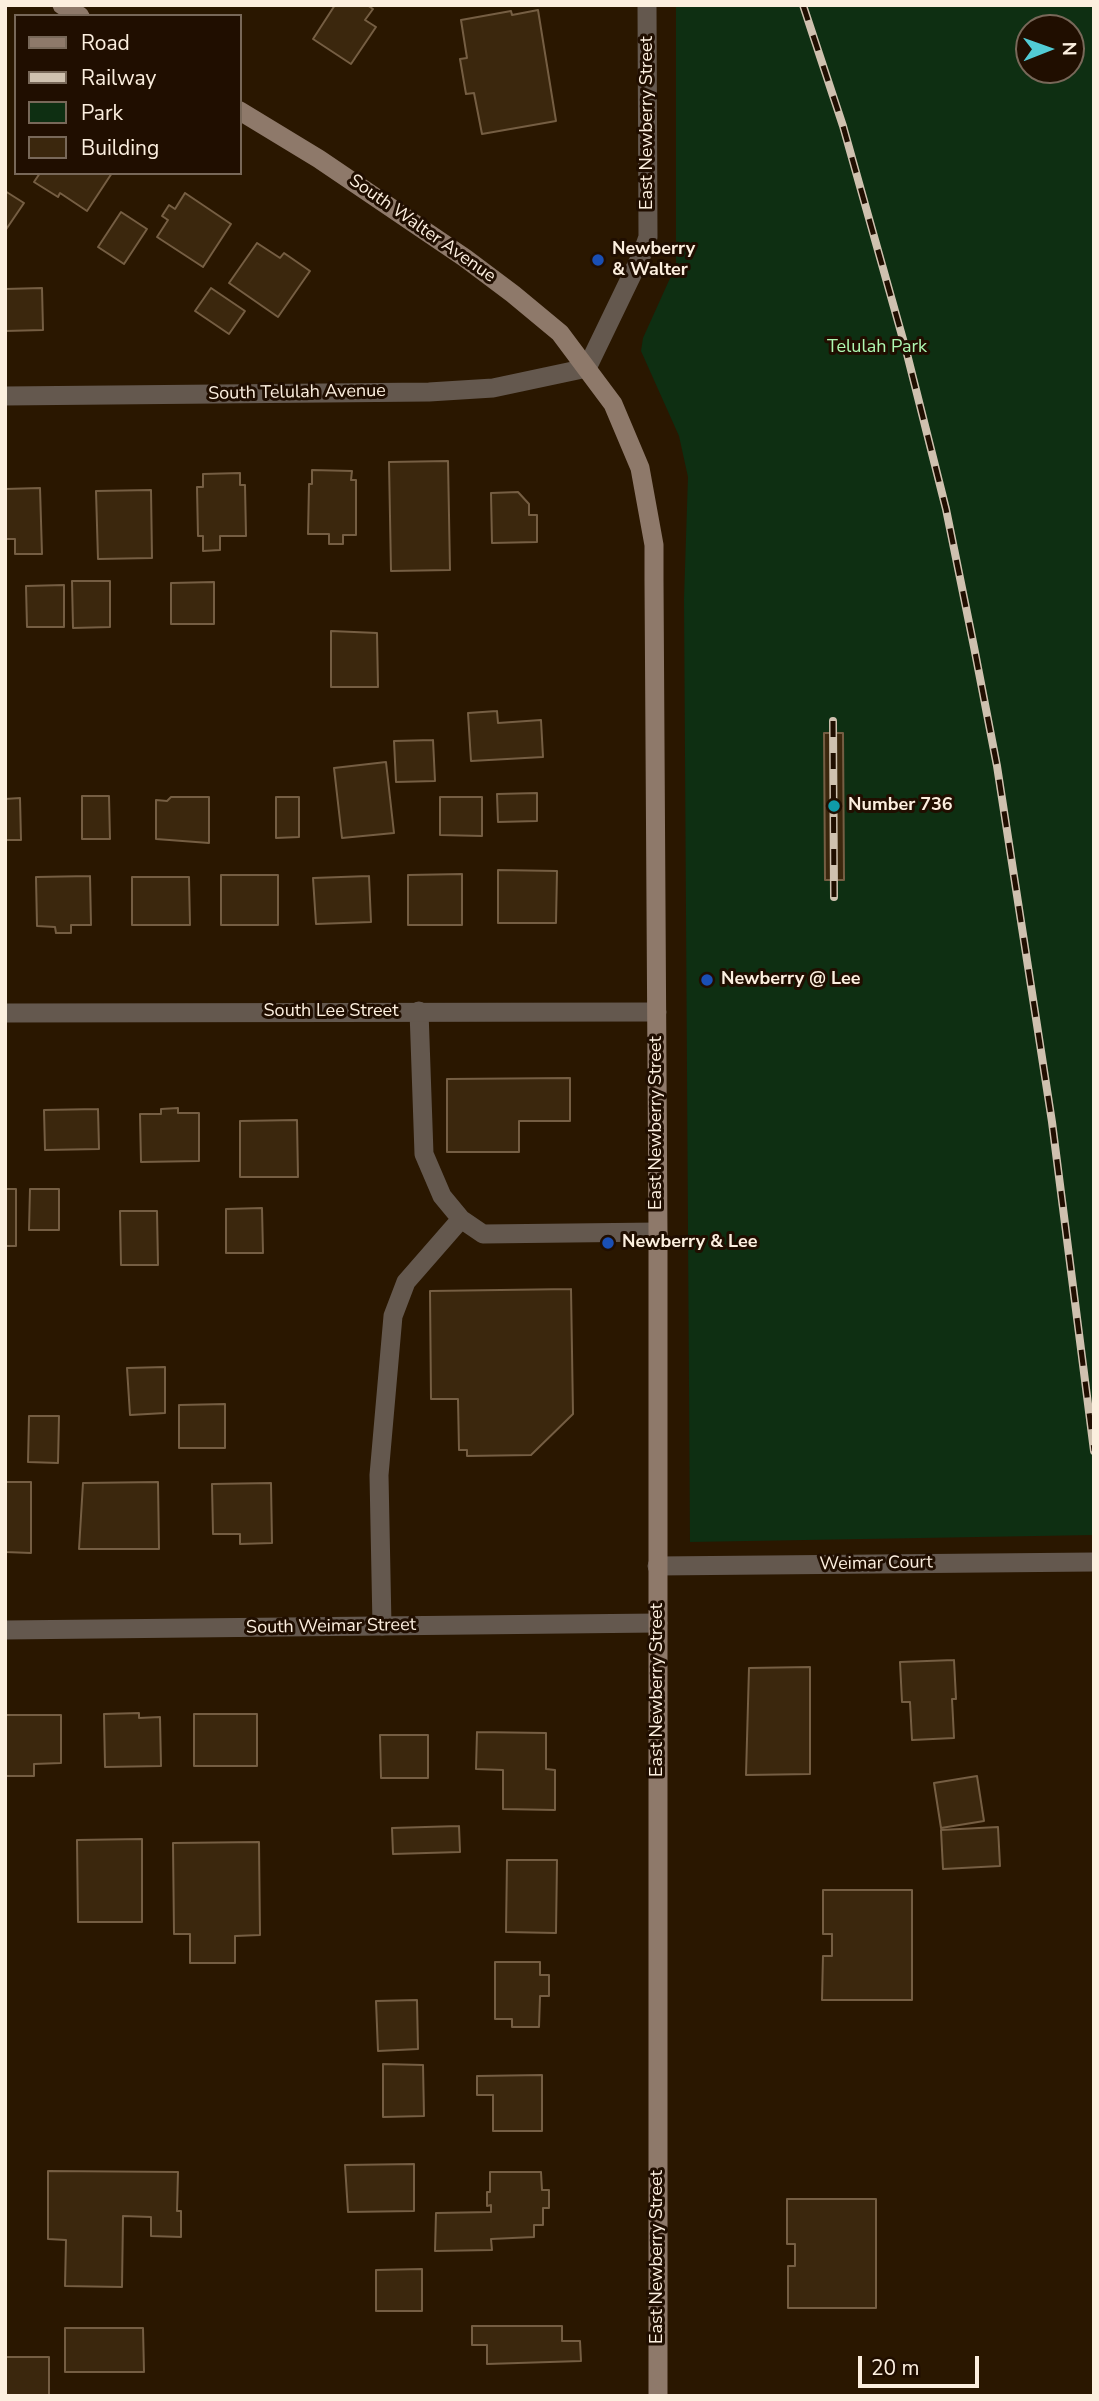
<!DOCTYPE html>
<style>
body{margin:0}
#map{position:relative;width:1099px;height:2401px;overflow:hidden;background:#2a1700;font-family:"Nunito Sans",sans-serif}
canvas{display:block}
.frame{position:absolute;inset:0;border:7px solid #fcefdf;pointer-events:none}
.legend{position:absolute;left:14px;top:14px;width:228px;height:161px;box-sizing:border-box;background:#200e00;border:2px solid #786859;margin:0;padding:9px 12px;list-style:none;font-size:21px;color:#fcefdf}
.legend li{display:flex;align-items:center;gap:14px;height:35px}
.legend b{width:35px;border:2px solid #786859}
.north{position:absolute;left:1015px;top:14px;width:70px;height:70px;box-sizing:border-box;background:#200e00;border:2px solid #786859;border-radius:50%;rotate:89deg;font-size:19px;font-weight:700;line-height:28px;text-align:center;color:#fcefdf}
.north::after{content:'';display:block;margin:auto;width:24px;height:32px;background:#52ccd5;clip-path:polygon(50% 0,100% 100%,50% 72%,0 100%)}
.scale{position:absolute;left:858px;top:2356px;width:121px;height:32px;box-sizing:border-box;border:4px solid #fcefdf;border-top:0;padding-left:9px;font-size:21px;line-height:24px;white-space:nowrap;color:#fcefdf;-webkit-text-stroke:5px #200e00;paint-order:stroke}
</style>
<div id="map">
<canvas width="1099" height="2401"></canvas>
<div class="frame"></div>
<ul class="legend">
<li><b style="height:9px;background:#8e796a"></b>Road</li>
<li><b style="height:9px;background:#cfc1af"></b>Railway</li>
<li><b style="height:19px;background:#0e2f12"></b>Park</li>
<li><b style="height:19px;background:#3b270d"></b>Building</li>
</ul>
<div class="north">N</div>
<div class="scale">20 m</div>
</div>
<script>
const c = document.querySelector('canvas').getContext('2d');
c.lineJoin = 'round';
function fillPath(path, color) { c.fillStyle = color; c.fill(path, 'evenodd'); }
const toPath = rows => new Path2D(rows.map(r => 'M' + r).join(''));
function stroke(path, color, width, dash) { c.strokeStyle = color; c.lineWidth = width; c.lineCap = dash ? 'butt' : 'round'; c.setLineDash(dash || []); c.stroke(path); }
function drawText(font, color, halo, rows, align = 'center') {
  c.font = font + ' "Nunito Sans",sans-serif'; c.lineWidth = 6; c.setLineDash([]); c.textBaseline = 'middle'; c.strokeStyle = halo; c.fillStyle = color; for (const [text, x, y, turn = 0] of rows) {
    c.save(); c.translate(x, y); c.rotate((+turn || 0) * Math.PI / 180); c.textAlign = isNaN(turn) ? turn : align; if (halo) c.strokeText(text, 0, 0); c.fillText(text, 0, 0); c.restore();
  }
}
fillPath(toPath([
 [676,5,1094,5,1094,1535,690,1542,684,599,688,477,679,436,641,351,643,338,676,265],
 [1029,28,1071,28,1071,70,1029,70]
]), '#0e2f12');
const building = toPath([
 [335,5,367,5,373,9,365,20,376,27,351,64,313,39,335,5],
 [538,10,556,121,482,134,474,93,466,94,460,59,467,58,461,20,511,11,512,15,538,10],
 [40,173,112,173,87,211,60,193,58,197,34,182,40,173],
 [5,191,24,203,5,231,5,191],
 [185,193,231,224,203,267,157,237,168,220,162,216,169,205,175,209,185,193],
 [121,212,147,229,124,264,98,247,121,212],
 [257,243,280,258,284,253,310,271,278,317,229,283,257,243],
 [42,288,43,330,5,331,5,289,42,288],
 [211,288,245,311,229,334,195,311,211,288],
 [448,461,450,570,391,571,389,462,448,461],
 [312,470,352,471,351,480,356,480,356,535,343,535,343,544,329,544,329,534,308,534,309,484,312,484,312,470],
 [240,473,240,485,245,485,246,536,220,536,220,550,203,551,203,536,198,536,197,487,203,487,203,474,240,473],
 [40,488,42,554,15,554,15,539,5,539,5,489,40,488],
 [151,490,152,558,98,559,96,491,151,490],
 [518,492,529,504,529,515,537,515,537,542,492,543,491,493,518,492],
 [72,581,110,581,110,627,73,628,72,581],
 [214,582,214,624,171,624,171,583,214,582],
 [64,585,64,627,27,627,26,586,64,585],
 [331,631,377,633,378,687,331,687,331,631],
 [497,711,498,723,541,720,543,757,471,761,468,713,497,711],
 [824,733,843,733,844,880,825,880,824,733],
 [433,740,435,781,396,782,394,741,433,740],
 [386,762,394,833,342,838,334,768,386,762],
 [537,793,537,821,498,822,497,794,537,793],
 [82,796,109,796,110,839,82,839,82,796],
 [171,797,209,797,209,843,156,839,156,800,167,801,171,797],
 [276,797,299,797,299,837,276,838,276,797],
 [440,797,482,797,482,836,440,835,440,797],
 [20,798,21,840,5,840,5,799,20,798],
 [498,870,557,871,556,923,498,923,498,870],
 [462,874,462,925,408,925,408,875,462,874],
 [221,875,278,875,278,925,221,925,221,875],
 [90,876,91,925,71,925,71,933,56,933,55,927,37,926,36,877,90,876],
 [369,876,371,922,316,924,313,878,369,876],
 [132,877,189,877,190,925,132,925,132,877],
 [570,1078,570,1121,519,1121,519,1152,447,1152,447,1079,570,1078],
 [178,1108,178,1113,199,1113,199,1161,141,1162,140,1114,161,1114,161,1109,178,1108],
 [98,1109,99,1149,45,1150,44,1110,98,1109],
 [297,1120,298,1177,240,1177,240,1121,297,1120],
 [5,1189,16,1189,16,1246,5,1246,5,1189],
 [30,1189,59,1189,59,1230,29,1230,30,1189],
 [262,1208,263,1253,226,1253,226,1209,262,1208],
 [120,1211,157,1211,158,1265,121,1265,120,1211],
 [571,1289,573,1414,531,1455,467,1456,467,1450,459,1450,458,1399,431,1399,430,1291,571,1289],
 [165,1367,165,1413,130,1415,127,1368,165,1367],
 [225,1404,225,1448,179,1448,179,1405,225,1404],
 [29,1416,59,1416,58,1463,28,1462,29,1416],
 [5,1482,31,1482,31,1553,5,1552,5,1482],
 [158,1482,159,1549,79,1549,83,1483,158,1482],
 [271,1483,272,1543,240,1544,240,1534,213,1534,212,1484,271,1483],
 [954,1660,956,1699,952,1699,954,1738,912,1740,910,1702,902,1702,900,1662,954,1660],
 [810,1667,810,1774,746,1775,749,1668,810,1667],
 [139,1713,139,1718,160,1717,161,1766,105,1767,104,1714,139,1713],
 [194,1714,257,1714,257,1766,194,1766,194,1714],
 [5,1715,61,1715,61,1763,34,1764,34,1776,6,1776,5,1715],
 [477,1732,546,1733,546,1769,555,1770,555,1810,503,1809,503,1770,476,1769,477,1732],
 [380,1735,428,1735,428,1778,381,1778,380,1735],
 [977,1776,984,1821,941,1828,934,1783,977,1776],
 [459,1826,460,1852,393,1854,392,1828,459,1826],
 [998,1827,1000,1866,943,1869,941,1830,998,1827],
 [142,1839,142,1922,78,1922,77,1840,142,1839],
 [259,1842,260,1935,235,1936,235,1963,190,1963,190,1934,174,1934,173,1843,259,1842],
 [507,1860,557,1860,556,1933,506,1932,507,1860],
 [823,1890,912,1890,912,2000,822,2000,823,1956,832,1956,832,1934,823,1934,823,1890],
 [495,1962,540,1962,540,1975,549,1975,549,1996,540,1996,539,2027,512,2027,512,2019,495,2019,495,1962],
 [417,2000,418,2049,378,2051,376,2001,417,2000],
 [383,2064,423,2065,424,2116,383,2117,383,2064],
 [542,2075,542,2131,493,2131,493,2095,477,2095,477,2076,542,2075],
 [414,2164,414,2211,348,2212,345,2165,414,2164],
 [48,2171,178,2172,177,2211,181,2211,181,2237,151,2236,151,2217,123,2216,122,2287,65,2286,66,2240,48,2239,48,2171],
 [490,2172,541,2172,542,2190,549,2190,549,2208,543,2208,543,2225,534,2225,534,2237,491,2239,492,2250,435,2251,436,2213,491,2212,491,2205,487,2206,487,2192,490,2192,490,2172],
 [787,2199,876,2199,876,2308,788,2308,788,2266,795,2266,795,2244,787,2244,787,2199],
 [422,2269,422,2311,376,2311,376,2270,422,2269],
 [472,2326,562,2326,562,2341,580,2341,581,2361,487,2364,487,2345,472,2345,472,2326],
 [65,2328,143,2328,144,2372,65,2372,65,2328],
 [5,2357,49,2357,49,2396,5,2396,5,2357]
]);
fillPath(building, '#3b270d');
stroke(building, '#755e43', 2);
stroke(toPath([
 [419,1011,424,1154,442,1196,461,1219,483,1234,658,1232],
 [382,1626,379,1475,393,1316,406,1282,461,1219]
]), '#64584e', 19);
stroke(toPath([
 [5,396,429,392,493,388,587,368,642,254,648,237,647,5],
 [5,1013,657,1012],
 [657,1566,1094,1562],
 [5,1630,658,1623]
]), '#64584e', 19);
stroke(toPath([
 [62,5,80,16],
 [240,111,319,159,465,258,513,294,560,333,613,404,640,468,654,545,654,580,658,1232,658,2396]
]), '#8e796a', 19);
const rail = toPath([
 [803,5,843,126,906,350,946,509,974,647,997,766,1052,1122,1094,1451],
 [833,721,834,897]
]);
stroke(rail, '#cfc1af', 8);
stroke(rail, '#200e00', 5, [16]);
for (const [x, y, r, color] of [
 [598,260,7,"#1a4fb4"],
 [834,806,7,"#0f9aa8"],
 [707,980,7,"#1a4fb4"],
 [608,1243,7,"#1a4fb4"]
]) { const dot = new Path2D(); dot.arc(x, y, r, 0, 2 * Math.PI); c.fillStyle = color; c.fill(dot); stroke(dot, '#200e00', 2.5); }
drawText('18px', '#fcefdf', '#200e00', [
 ["East Newberry Street",648,123,-90],
 ["South Walter Avenue",422,229,35],
 ["South Telulah Avenue",297,393,-1],
 ["South Lee Street",331,1012],
 ["East Newberry Street",657,1123,-90],
 ["Weimar Court",876,1564,-1],
 ["South Weimar Street",331,1627,-1],
 ["East Newberry Street",658,1690,-90],
 ["East Newberry Street",658,2257,-90]
]);
drawText('bold 18px', '#fcefdf', '#200e00', [
 ["Newberry",612,250],
 ["& Walter",612,271],
 ["Number 736",848,806],
 ["Newberry @ Lee",721,980],
 ["Newberry & Lee",622,1243]
], 'left');
drawText('18px', '#aff9b2', '#200e00', [
 ["Telulah Park",877,348]
]);
</script>
